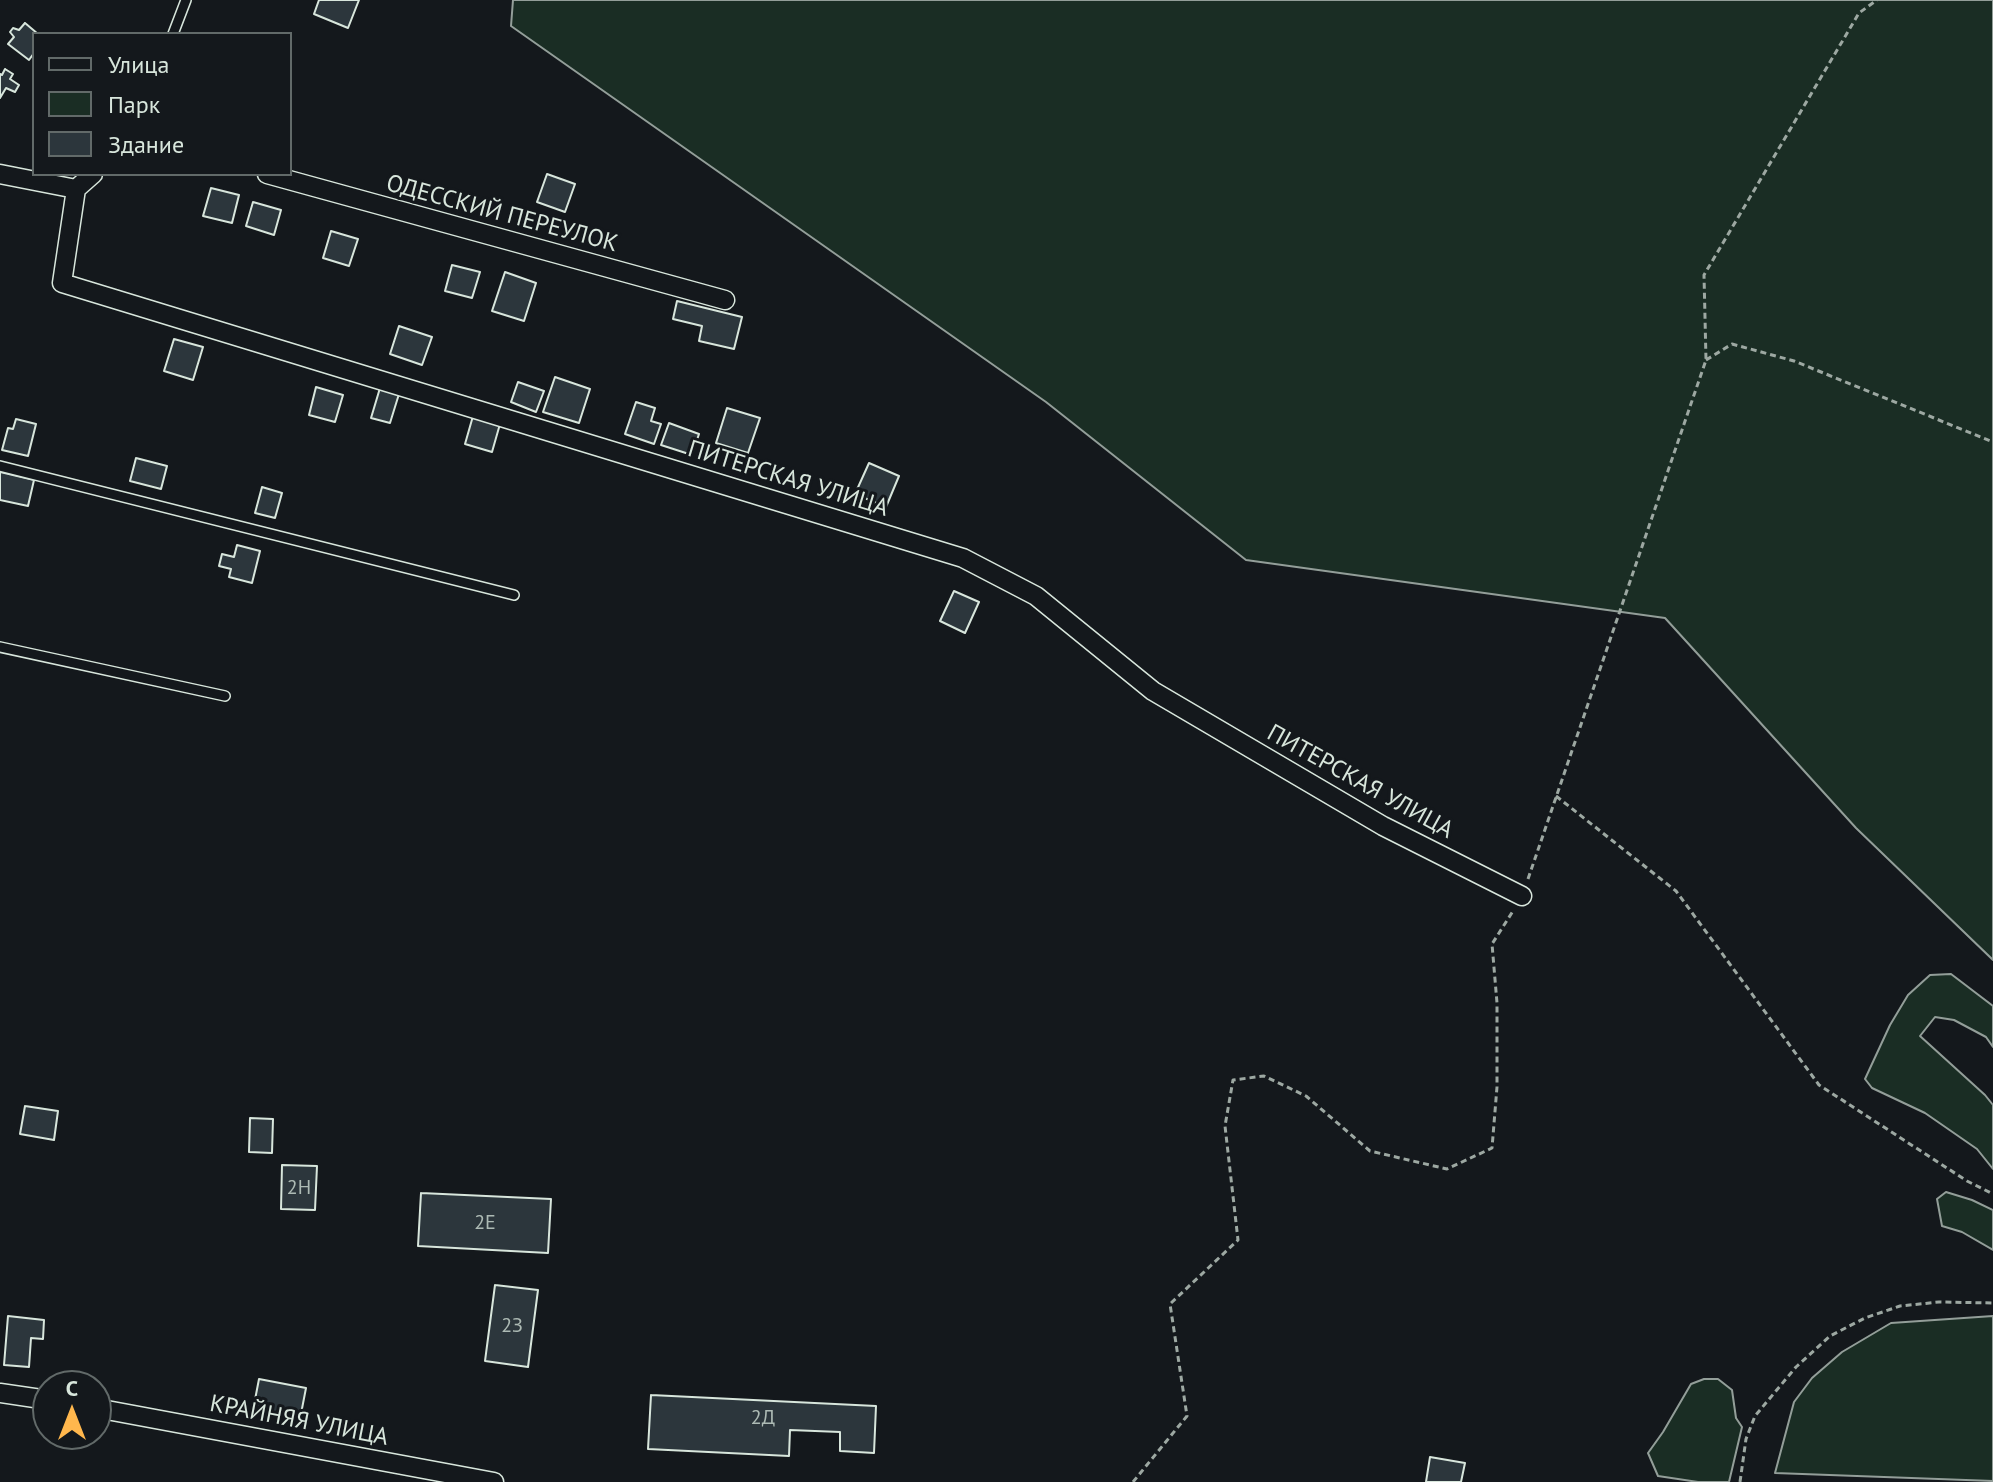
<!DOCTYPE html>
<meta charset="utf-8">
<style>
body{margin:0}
#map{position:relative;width:1993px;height:1482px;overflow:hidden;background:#14181c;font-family:"PT Sans",sans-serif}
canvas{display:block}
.legend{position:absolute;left:32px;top:32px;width:260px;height:144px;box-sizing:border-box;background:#14181c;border:2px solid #626a69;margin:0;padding:10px 14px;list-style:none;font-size:24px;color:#d8e6dc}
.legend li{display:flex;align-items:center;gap:16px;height:40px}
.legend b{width:40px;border:2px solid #626a69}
.north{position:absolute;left:32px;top:1370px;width:80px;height:80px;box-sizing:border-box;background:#14181c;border:2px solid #626a69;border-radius:50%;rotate:0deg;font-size:22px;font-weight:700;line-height:32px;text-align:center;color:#d8e6dc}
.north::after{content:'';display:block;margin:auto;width:28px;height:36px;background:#ffb74d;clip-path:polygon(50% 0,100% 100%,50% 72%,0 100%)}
</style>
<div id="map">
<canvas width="1993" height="1482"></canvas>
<ul class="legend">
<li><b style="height:10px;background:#14181c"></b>Улица</li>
<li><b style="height:22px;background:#1a2d24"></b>Парк</li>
<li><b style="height:22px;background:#2c363c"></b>Здание</li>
</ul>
<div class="north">С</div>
</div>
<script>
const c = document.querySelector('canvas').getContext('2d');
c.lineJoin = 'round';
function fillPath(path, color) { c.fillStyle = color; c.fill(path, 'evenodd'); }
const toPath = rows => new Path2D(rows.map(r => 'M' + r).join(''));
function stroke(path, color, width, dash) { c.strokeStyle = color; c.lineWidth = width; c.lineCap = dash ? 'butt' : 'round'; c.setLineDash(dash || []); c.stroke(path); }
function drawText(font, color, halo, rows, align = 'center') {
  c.font = font + ' "PT Sans",sans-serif'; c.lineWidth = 6; c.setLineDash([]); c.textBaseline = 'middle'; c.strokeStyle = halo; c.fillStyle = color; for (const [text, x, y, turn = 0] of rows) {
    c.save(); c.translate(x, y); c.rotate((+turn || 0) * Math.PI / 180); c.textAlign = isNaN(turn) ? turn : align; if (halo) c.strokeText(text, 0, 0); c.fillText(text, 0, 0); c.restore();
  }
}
const green = toPath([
 [513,0,1993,0,1993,960,1856,828,1665,618,1246,560,1046,402,511,26,513,0],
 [1951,974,1993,1006,1993,1047,1986,1037,1954,1020,1935,1017,1920,1036,1985,1095,1993,1105,1993,1169,1977,1149,1925,1113,1872,1088,1865,1079,1890,1025,1908,995,1930,975,1951,974],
 [1946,1192,1972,1200,1993,1210,1993,1250,1962,1232,1942,1226,1937,1199,1946,1192],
 [1993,1316,1993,1481,1775,1473,1794,1402,1812,1378,1842,1352,1891,1323,1993,1316],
 [1704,1379,1718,1379,1732,1390,1736,1418,1742,1427,1729,1482,1698,1482,1658,1476,1648,1453,1663,1432,1691,1384,1704,1379]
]);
fillPath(green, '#1a2d24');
stroke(green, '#939e99', 2);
const building = toPath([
 [319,0,359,0,348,28,314,14,319,0],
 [25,23,38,34,34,34,34,53,29,60,8,44,14,37,10,32,13,28,19,30,25,23],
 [5,69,13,74,10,79,19,85,15,92,6,88,0,98,0,74,2,75,5,69],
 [547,174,575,184,565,212,537,202,547,174],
 [211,188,239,195,232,223,203,216,211,188],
 [253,202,281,210,274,235,246,226,253,202],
 [331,231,358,239,349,266,323,258,331,231],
 [452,265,480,272,472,298,445,291,452,265],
 [505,272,536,283,524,321,492,311,505,272],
 [677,301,742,317,734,349,699,341,702,326,673,319,677,301],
 [399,326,432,337,422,365,390,354,399,326],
 [174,339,203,347,193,380,164,371,174,339],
 [555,377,590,389,579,423,543,412,555,377],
 [518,382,544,391,536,412,511,402,518,382],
 [316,387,343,395,335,422,309,415,316,387],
 [380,388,399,394,390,423,371,418,380,388],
 [636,402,655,408,651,421,661,424,654,444,625,434,636,402],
 [727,408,760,418,748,453,716,443,727,408],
 [473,416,500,424,492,452,465,444,473,416],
 [16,419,36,424,28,456,2,450,8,428,13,429,16,419],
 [669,423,699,434,692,455,661,445,669,423],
 [136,458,167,466,161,489,130,481,136,458],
 [869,463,899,476,886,507,855,494,869,463],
 [0,472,34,480,28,506,0,500,0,472],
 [262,487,282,493,275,518,255,513,262,487],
 [237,545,260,551,252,583,229,577,231,569,219,566,222,554,234,557,237,545],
 [954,591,979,602,965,633,940,621,954,591],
 [25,1106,58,1111,54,1140,20,1134,25,1106],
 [250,1118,273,1119,272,1153,249,1152,250,1118],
 [282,1165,317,1166,315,1210,281,1209,282,1165],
 [421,1193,551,1199,548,1253,418,1246,421,1193],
 [495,1285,538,1290,528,1367,485,1361,495,1285],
 [8,1316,44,1320,43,1339,31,1338,29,1367,4,1365,8,1316],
 [259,1379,306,1388,300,1419,253,1410,259,1379],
 [651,1395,876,1406,874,1453,840,1451,840,1432,790,1430,789,1456,648,1449,651,1395],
 [1430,1457,1465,1463,1461,1482,1426,1482,1430,1457]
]);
fillPath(building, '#2c363c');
stroke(building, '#d8e6dc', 2);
const service = toPath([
 [173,34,186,0],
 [0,466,514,595],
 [0,647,225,696]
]);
const minor = toPath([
 [0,174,76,189,93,174],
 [267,174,725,300],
 [76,189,62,283,963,558,1036,596,1153,691,1383,826,1522,896],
 [0,1393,48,1400],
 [96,1408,494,1482]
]);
stroke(service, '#d8e6dc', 12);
stroke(minor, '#d8e6dc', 21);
stroke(toPath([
 [1706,360,1732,344,1794,361,1993,442],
 [1556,796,1676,891,1819,1085,1967,1181,1993,1194],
 [1528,879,1706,360,1704,275,1859,13,1877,0],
 [1133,1482,1187,1416,1170,1304,1238,1240,1225,1126,1233,1080,1264,1076,1306,1096,1370,1151,1447,1169,1492,1148,1497,1087,1497,1003,1492,944,1513,911],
 [1740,1482,1746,1439,1755,1416,1796,1367,1830,1336,1865,1318,1900,1306,1939,1302,1993,1303]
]), '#9da8a2', 3, [6, 4]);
stroke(service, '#14181c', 9);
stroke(minor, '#14181c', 18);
drawText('20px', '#adbab4', null, [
 ["2Н",299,1188],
 ["2Е",485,1223],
 ["2З",512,1326],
 ["2Д",763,1418]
]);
drawText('24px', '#d8e6dc', '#14181c', [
 ["ОДЕССКИЙ ПЕРЕУЛОК",502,214,15],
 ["ПИТЕРСКАЯ УЛИЦА",788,479,17],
 ["ПИТЕРСКАЯ УЛИЦА",1360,782,29],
 ["КРАЙНЯЯ УЛИЦА",299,1421,11]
]);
</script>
